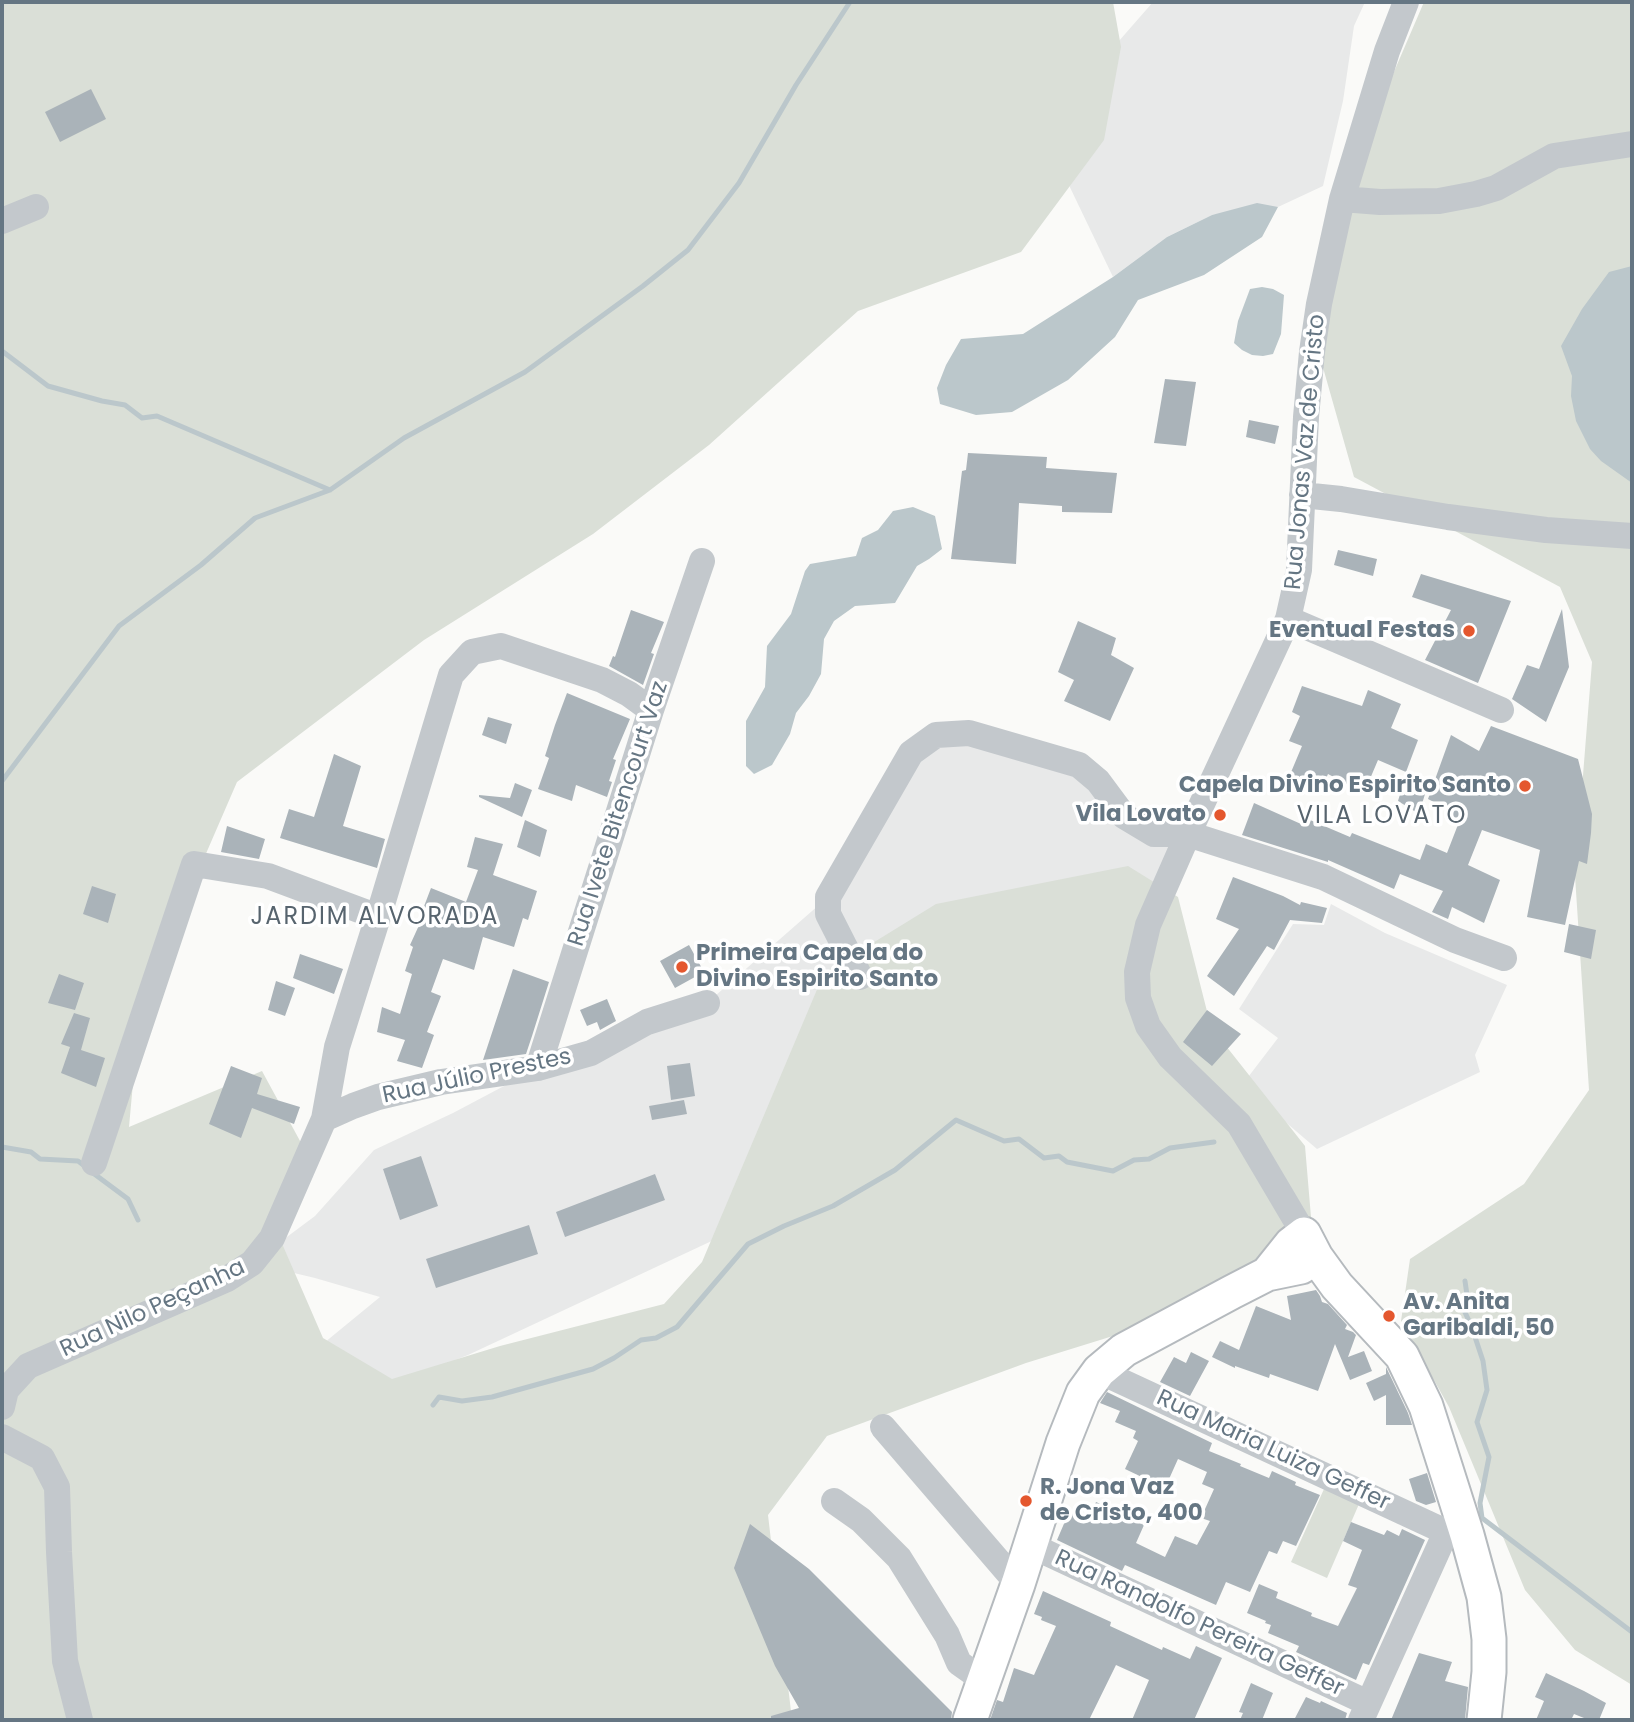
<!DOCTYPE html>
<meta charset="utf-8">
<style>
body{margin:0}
#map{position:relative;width:1634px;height:1722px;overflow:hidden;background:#fafaf8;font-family:Poppins,sans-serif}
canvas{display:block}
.frame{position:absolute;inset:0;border:4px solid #657683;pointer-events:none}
</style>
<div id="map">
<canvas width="1634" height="1722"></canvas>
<div class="frame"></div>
</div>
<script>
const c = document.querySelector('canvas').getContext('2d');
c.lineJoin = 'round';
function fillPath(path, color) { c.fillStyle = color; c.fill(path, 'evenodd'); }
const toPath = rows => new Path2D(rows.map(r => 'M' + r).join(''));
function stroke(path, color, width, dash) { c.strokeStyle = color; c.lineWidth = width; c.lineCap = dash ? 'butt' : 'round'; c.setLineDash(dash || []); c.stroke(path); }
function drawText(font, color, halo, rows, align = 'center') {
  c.font = font + ' Poppins,sans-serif'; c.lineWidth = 7; c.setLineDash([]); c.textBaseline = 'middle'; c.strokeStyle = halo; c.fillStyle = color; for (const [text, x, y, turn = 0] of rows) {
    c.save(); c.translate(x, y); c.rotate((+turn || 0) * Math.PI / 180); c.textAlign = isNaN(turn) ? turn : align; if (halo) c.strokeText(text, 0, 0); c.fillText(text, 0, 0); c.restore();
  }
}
fillPath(toPath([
 [1153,2,1365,2,1354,26,1343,101,1323,186,1278,207,1212,215,1167,237,1113,277,1042,129],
 [936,735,1079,765,1125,816,1188,834,1138,998,919,1144,468,1355,332,1408,313,1352,380,1297,315,1278,252,1263,315,1216,374,1150,453,1113,538,1068,707,1003,828,897],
 [1331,904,1385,933,1507,985,1475,1055,1480,1072,1317,1149,1242,1085,1278,1038,1239,1009,1293,924,1324,925]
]), '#e8e9e9');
fillPath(toPath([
 [2,2,1113,2,1121,47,1104,140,1021,252,858,311,709,445,593,534,424,640,237,782,140,1006,129,1127,262,1071,306,1152,270,1216,323,1338,392,1379,500,1346,664,1304,702,1262,824,973,936,904,1128,866,1178,897,1211,1027,1305,1146,1311,1217,1245,1295,1026,1363,827,1436,768,1515,792,1720,2,1720],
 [1424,2,1632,2,1632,1685,1575,1650,1525,1590,1449,1407,1401,1321,1410,1259,1524,1184,1589,1090,1575,876,1592,662,1560,587,1354,477,1322,364,1350,174],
 [1324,1489,1359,1504,1327,1578,1291,1562]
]), '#dadfd7');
fillPath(toPath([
 [1257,203,1278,207,1262,237,1204,275,1138,300,1115,337,1068,380,1012,412,976,415,940,404,937,388,946,365,961,339,1023,334,1113,277,1167,237,1212,215],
 [1632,266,1632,483,1601,461,1590,449,1576,421,1571,396,1572,376,1561,346,1582,309,1609,272],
 [1262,287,1273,289,1284,295,1281,334,1273,354,1263,356,1252,355,1242,350,1234,343,1238,321,1250,289],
 [913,507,935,516,942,549,929,559,917,566,895,603,855,606,834,621,824,639,821,674,809,696,796,713,790,734,772,765,754,774,746,766,746,721,765,687,767,646,791,614,805,571,810,564,856,556,862,538,878,530,893,511]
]), '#bbc7cb');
stroke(toPath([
 [2,351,48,386,102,401,125,405,142,418,157,416,330,490],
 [2,781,119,626,201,565,255,518,330,490,404,438,525,372,643,286,688,250,739,183,796,85,850,2],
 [2,1147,31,1152,40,1159,78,1161,86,1167],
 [93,1173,128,1199,138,1220],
 [1465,1281,1467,1295,1461,1304,1471,1325,1483,1361,1487,1390,1477,1422,1489,1457,1480,1503,1482,1518,1632,1632],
 [433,1405,439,1397,462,1401,492,1397,593,1369,614,1358,641,1340,656,1338,677,1327,748,1244,784,1226,833,1206,895,1170,956,1120,1004,1141,1019,1139,1044,1158,1059,1156,1067,1162,1113,1171,1134,1160,1149,1159,1170,1148,1214,1142]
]), '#bbc7cb', 5);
fillPath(toPath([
 [91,89,106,119,60,142,45,112],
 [1165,379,1196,382,1186,446,1154,443],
 [1249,420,1279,426,1275,444,1246,437],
 [968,453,1047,457,1046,468,1117,473,1112,513,1062,512,1062,506,1019,503,1016,564,951,559,962,471,966,470],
 [1338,550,1377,559,1373,576,1334,565],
 [1421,574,1511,601,1478,683,1425,660,1451,610,1412,597],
 [1562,609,1569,667,1546,722,1512,699,1527,665,1539,669],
 [631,610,664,622,651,653,654,654,643,685,609,666,613,656,615,657],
 [1078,621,1116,638,1111,655,1134,668,1110,721,1064,701,1074,680,1058,672],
 [1302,686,1362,706,1368,690,1401,704,1391,728,1418,740,1406,772,1378,760,1364,793,1328,774,1321,790,1289,777,1302,746,1289,741,1300,716,1292,712],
 [567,693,630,719,613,759,616,760,609,781,612,782,607,797,576,785,572,801,538,789,549,758,545,756,555,725],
 [488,717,512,724,506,744,482,735],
 [1491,726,1578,759,1592,814,1591,833,1587,864,1579,861,1565,925,1527,917,1540,850,1482,830,1468,865,1500,880,1484,923,1452,907,1448,919,1432,912,1443,891,1400,874,1394,889,1328,860,1328,862,1242,835,1254,803,1301,824,1303,817,1350,837,1352,833,1420,860,1426,844,1447,853,1459,822,1450,819,1453,812,1428,799,1451,735,1479,751],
 [334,754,361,766,343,826,385,839,377,868,280,838,289,809,314,817],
 [1404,781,1425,794,1419,814,1398,801],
 [515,783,532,790,522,817,479,797,479,795,510,798],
 [525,820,547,830,540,857,517,847],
 [227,826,265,839,259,859,221,852],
 [475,837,503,844,493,875,537,891,528,920,523,918,514,947,483,937,474,970,443,959,431,992,441,996,427,1032,434,1035,422,1068,397,1061,405,1040,377,1032,382,1007,400,1014,412,974,405,971,413,947,410,945,426,910,423,909,431,888,466,902,478,870,467,867],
 [1233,877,1283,896,1300,905,1301,902,1327,908,1322,923,1290,920,1274,950,1267,946,1234,996,1207,976,1239,929,1216,919],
 [92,886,116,894,108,923,83,914],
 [1569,924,1596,930,1591,959,1564,952],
 [689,945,704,972,675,988,660,961],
 [300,954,343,969,334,994,293,978],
 [513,969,549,982,532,1036,526,1054,483,1060],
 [59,974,84,983,75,1010,48,1003],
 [276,981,295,988,285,1016,268,1010],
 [607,999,616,1021,600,1030,597,1022,587,1026,580,1010],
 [1207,1010,1241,1034,1212,1066,1183,1042],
 [74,1013,90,1018,81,1050,105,1058,96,1087,61,1073,70,1047,61,1044],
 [690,1063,695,1096,671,1100,667,1066],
 [231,1066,262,1078,257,1094,300,1107,294,1124,252,1108,241,1138,209,1124],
 [684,1100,687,1114,652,1120,649,1106],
 [421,1156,438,1206,400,1220,383,1169],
 [655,1174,665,1200,565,1237,556,1212],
 [529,1225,538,1254,436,1288,426,1259],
 [1316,1290,1320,1296,1322,1302,1328,1304,1347,1325,1345,1329,1353,1332,1356,1335,1348,1357,1364,1351,1372,1371,1350,1380,1335,1344,1318,1391,1270,1374,1269,1378,1235,1366,1235,1368,1212,1357,1220,1341,1239,1350,1256,1306,1291,1320,1287,1296],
 [1191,1352,1209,1361,1190,1396,1160,1382,1174,1357,1186,1363],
 [1386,1367,1408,1413,1412,1425,1386,1425,1386,1395,1374,1401,1366,1383,1386,1374],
 [1107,1392,1212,1443,1209,1451,1241,1464,1240,1466,1269,1478,1272,1471,1296,1482,1295,1485,1320,1495,1296,1546,1283,1541,1277,1554,1269,1551,1250,1592,1226,1582,1216,1605,1125,1565,1122,1571,1057,1540,1069,1512,1088,1521,1096,1502,1126,1515,1125,1517,1144,1525,1136,1543,1165,1557,1175,1536,1197,1545,1210,1521,1201,1518,1214,1489,1202,1484,1207,1472,1178,1459,1165,1488,1125,1469,1138,1441,1133,1438,1136,1431,1115,1422,1120,1411,1100,1403],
 [1427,1473,1436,1502,1426,1505,1416,1501,1409,1479],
 [1351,1522,1384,1535,1387,1530,1399,1536,1402,1529,1425,1540,1369,1665,1363,1663,1356,1680,1296,1652,1299,1646,1268,1633,1271,1625,1265,1623,1266,1621,1247,1613,1259,1584,1278,1592,1276,1598,1312,1613,1311,1616,1338,1626,1357,1588,1348,1585,1362,1550,1343,1541],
 [750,1524,809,1569,952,1712,951,1720,771,1720,771,1716,799,1708,775,1666,734,1568],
 [1043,1591,1111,1622,1110,1626,1162,1650,1163,1647,1190,1659,1196,1646,1222,1658,1194,1720,1132,1720,1149,1680,1116,1665,1089,1720,990,1720,997,1700,1003,1702,1014,1668,1034,1675,1056,1626,1041,1620,1042,1617,1034,1614],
 [1419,1653,1452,1662,1445,1681,1468,1687,1465,1720,1391,1720],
 [1546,1673,1584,1691,1606,1703,1599,1720,1589,1720,1574,1714,1571,1720,1536,1720,1544,1701,1535,1697],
 [1251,1683,1273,1693,1262,1720,1240,1720,1243,1713,1239,1712],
 [1306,1697,1320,1703,1321,1701,1347,1713,1345,1720,1294,1720]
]), '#aab3b9');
const major = toPath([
 [1267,1274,1291,1244,1304,1234,1316,1257,1337,1286,1402,1356,1426,1406,1467,1535,1484,1597,1489,1639,1489,1672,1484,1720],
 [970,1720,1018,1584,1063,1443,1083,1393,1099,1371,1124,1350,1232,1292,1267,1274,1301,1267,1316,1257]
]);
stroke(major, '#b5babe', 37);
stroke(toPath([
 [1342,199,1380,202,1439,201,1476,194,1496,188,1554,156,1632,144],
 [2,221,36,207],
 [1302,495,1341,499,1448,517,1546,530,1632,536],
 [1288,619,1501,710],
 [860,977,828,914,828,897,911,753,936,735,969,733,1079,765,1098,781,1124,816,1154,834,1188,834,1323,877,1455,940,1504,958],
 [538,1068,651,710,702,561],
 [324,1119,353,1106,378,1097,441,1082,538,1068,591,1053,647,1022,707,1003],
 [94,1163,194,864,268,876,378,917],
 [1304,1234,1239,1124,1170,1057,1148,1026,1138,998,1137,972,1148,925,1188,834,1288,619,1299,570,1306,417,1312,352,1319,304,1342,199,1387,51,1406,2],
 [1099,1371,1446,1532,1467,1535],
 [2,1407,6,1390,28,1366,227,1279,252,1263,272,1238,324,1119,337,1047,383,901,451,675,472,652,501,646,602,680,629,694,651,710],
 [883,1427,1018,1584],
 [2,1437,42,1458,57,1487,59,1552,65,1661,80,1720],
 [834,1501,861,1520,899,1558,947,1635,959,1663,983,1680],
 [1030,1545,1368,1703],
 [1361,1720,1446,1532]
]), '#c3c8cc', 26);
stroke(major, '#fff', 33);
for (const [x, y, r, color] of [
 [1469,631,7,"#e4572e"],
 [1525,786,7,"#e4572e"],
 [1220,815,7,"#e4572e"],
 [682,967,7,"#e4572e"],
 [1389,1316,7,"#e4572e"],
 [1026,1501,7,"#e4572e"]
]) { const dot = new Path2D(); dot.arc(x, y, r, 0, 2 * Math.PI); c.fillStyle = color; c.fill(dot); stroke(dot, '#fff', 2.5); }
drawText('23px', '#657683', '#fff', [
 ["Rua Jonas Vaz de Cristo",1306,452,-85],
 ["Rua Ivete Bitencourt Vaz",619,814,-72],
 ["Rua Júlio Prestes",477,1077,-12],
 ["Rua Nilo Peçanha",153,1309,-25],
 ["Rua Maria Luiza Geffer",1273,1451,25],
 ["Rua Randolfo Pereira Geffer",1199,1624,25]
]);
drawText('bold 23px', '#657683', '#fff', [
 ["Eventual Festas",1455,631],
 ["Capela Divino Espirito Santo",1511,786],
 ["Vila Lovato",1206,815],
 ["Primeira Capela do",696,954,"left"],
 ["Divino Espirito Santo",696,980,"left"],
 ["Av. Anita",1403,1303,"left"],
 ["Garibaldi, 50",1403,1329,"left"],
 ["R. Jona Vaz",1040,1488,"left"],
 ["de Cristo, 400",1040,1514,"left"]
], 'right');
c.letterSpacing = '2px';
drawText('24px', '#57646e', '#fff', [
 ["VILA LOVATO",1382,817],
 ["JARDIM ALVORADA",375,918]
]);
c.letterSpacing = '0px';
</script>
